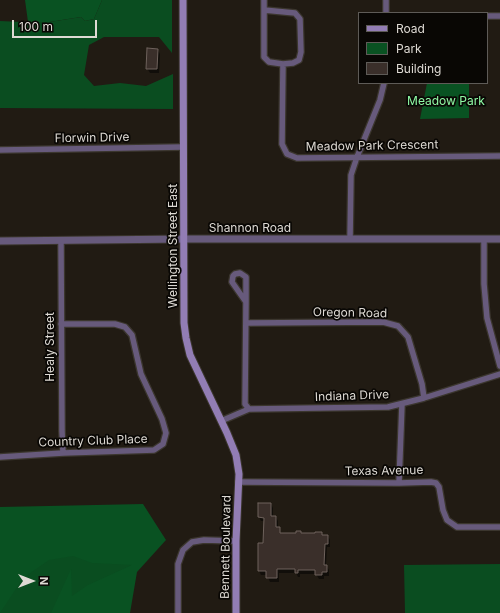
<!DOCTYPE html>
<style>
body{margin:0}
#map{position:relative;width:500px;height:613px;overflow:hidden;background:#211b13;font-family:Inter,sans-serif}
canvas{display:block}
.legend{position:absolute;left:358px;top:12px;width:130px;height:72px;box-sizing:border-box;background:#090704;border:1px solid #5e5b57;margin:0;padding:5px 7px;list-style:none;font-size:12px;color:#dedad4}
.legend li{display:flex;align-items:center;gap:8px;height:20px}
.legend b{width:20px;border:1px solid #5e5b57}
.north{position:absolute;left:12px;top:561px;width:40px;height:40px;-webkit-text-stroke:3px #090704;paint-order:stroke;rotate:90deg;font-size:11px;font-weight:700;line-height:16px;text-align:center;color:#dedad4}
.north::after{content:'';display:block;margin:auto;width:14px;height:18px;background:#dedad4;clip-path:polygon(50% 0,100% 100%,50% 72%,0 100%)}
.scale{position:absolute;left:12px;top:20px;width:85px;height:18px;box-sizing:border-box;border:2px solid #dedad4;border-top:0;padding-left:5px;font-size:12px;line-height:14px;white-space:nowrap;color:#dedad4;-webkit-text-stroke:3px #090704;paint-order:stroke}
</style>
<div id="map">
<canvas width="500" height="613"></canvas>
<ul class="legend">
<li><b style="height:5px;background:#927db4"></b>Road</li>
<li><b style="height:11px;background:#095222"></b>Park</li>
<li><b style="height:11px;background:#3a2f2a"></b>Building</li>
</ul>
<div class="north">N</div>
<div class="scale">100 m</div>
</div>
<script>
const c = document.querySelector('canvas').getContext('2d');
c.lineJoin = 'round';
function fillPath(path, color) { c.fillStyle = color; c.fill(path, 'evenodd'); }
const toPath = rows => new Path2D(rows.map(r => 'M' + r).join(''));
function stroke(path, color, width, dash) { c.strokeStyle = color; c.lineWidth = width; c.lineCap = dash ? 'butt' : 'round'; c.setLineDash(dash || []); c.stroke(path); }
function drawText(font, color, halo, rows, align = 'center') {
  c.font = font + ' Inter,sans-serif'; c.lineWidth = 3.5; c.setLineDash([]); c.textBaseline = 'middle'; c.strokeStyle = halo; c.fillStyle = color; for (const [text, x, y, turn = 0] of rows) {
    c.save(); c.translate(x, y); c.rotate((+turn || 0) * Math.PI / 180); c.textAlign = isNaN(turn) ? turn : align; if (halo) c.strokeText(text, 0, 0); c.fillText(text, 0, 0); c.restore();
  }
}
fillPath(toPath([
 [25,0,102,0,94,19,85,21,81,17,43,23,28,22],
 [427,83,469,83,469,118,420,119],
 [143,504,166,540,137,572,130,613,0,613,0,507]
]), '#095222');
fillPath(toPath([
 [102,0,172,0,172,53,159,37,104,37,89,45,84,75,94,86,120,83,146,86,173,74,173,109,0,108,0,21,43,23,81,17,85,21,94,19],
 [73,556,92,563,132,565,88,585,72,596,71,569,51,613,0,613,23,578,49,560],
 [500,564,500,613,405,613,404,565]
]), '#0a4d20');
fillPath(toPath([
 [158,50,160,54,159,73,150,73,147,68],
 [259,504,271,504,273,508,273,517,276,517,278,521,278,528,281,534,297,534,301,532,302,534,321,533,323,536,328,536,330,540,330,547,327,547,326,565,329,570,329,576,324,576,324,579,319,579,316,574,300,574,300,577,298,577,296,573,279,573,279,582,270,582,267,575,261,575,259,571,264,544,264,521,261,521,259,517]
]), '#0007');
const building = toPath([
 [147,48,158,49,157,69,146,69,147,48],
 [258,503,271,503,271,516,276,516,276,527,280,527,280,533,296,533,296,531,301,531,301,533,315,533,315,532,322,532,322,535,328,535,328,544,325,544,324,565,327,565,327,572,322,572,322,575,315,575,315,570,298,570,298,573,295,573,295,569,277,569,277,578,266,578,266,571,258,571,258,543,263,543,264,518,258,517,258,503]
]);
fillPath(building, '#3a2f2a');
stroke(building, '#6e625c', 1);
const minor = toPath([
 [264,0,264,57,269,62,283,64,293,63,299,60,301,52,300,19,295,13,264,10],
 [386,0,386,13],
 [487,16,500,16],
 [283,64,282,144,287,154,297,158,500,156],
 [0,150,183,147],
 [350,239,351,175,357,157,380,100,384,83],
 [484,239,484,284,487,318,500,366],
 [61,241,62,431,63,453],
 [246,302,246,277,240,273,235,274,233,276,232,282,246,302,245,404,249,409],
 [247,323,383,322,398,326,408,337,422,384,424,398],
 [221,421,249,409,388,407,424,398,500,374],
 [0,457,63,453,154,450,163,444,166,433,162,419,141,374,132,335,125,327,115,324,61,324],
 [238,482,399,483,431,482,436,483,439,487,443,510,447,520,457,527,500,527],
 [399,483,402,404],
 [178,613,178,564,183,550,192,542,204,540,236,541]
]);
const tertiary = toPath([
 [0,241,184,239,500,239]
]);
const secondary = toPath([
 [183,0,184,323,186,338,190,355,227,433,236,455,239,474,236,541,236,613]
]);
stroke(minor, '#3b362e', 8);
stroke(tertiary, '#3b362e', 9);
stroke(secondary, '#3b362e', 9);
stroke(minor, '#675a7c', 5.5);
stroke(tertiary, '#675a7c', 7);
stroke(secondary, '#927db4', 7);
drawText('12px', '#8ff9a4', '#090704', [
 ["Meadow Park",446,101]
]);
drawText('12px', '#dedad4', '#090704', [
 ["Florwin Drive",92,138,-1],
 ["Meadow Park Crescent",372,146,-1],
 ["Shannon Road",250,228],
 ["Wellington Street East",173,246,-90],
 ["Oregon Road",350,313,1],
 ["Healy Street",50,347,-90],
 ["Indiana Drive",352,396,-2],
 ["Country Club Place",93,441,-2],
 ["Texas Avenue",384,471,-1],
 ["Bennett Boulevard",226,547,-89]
]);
</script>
